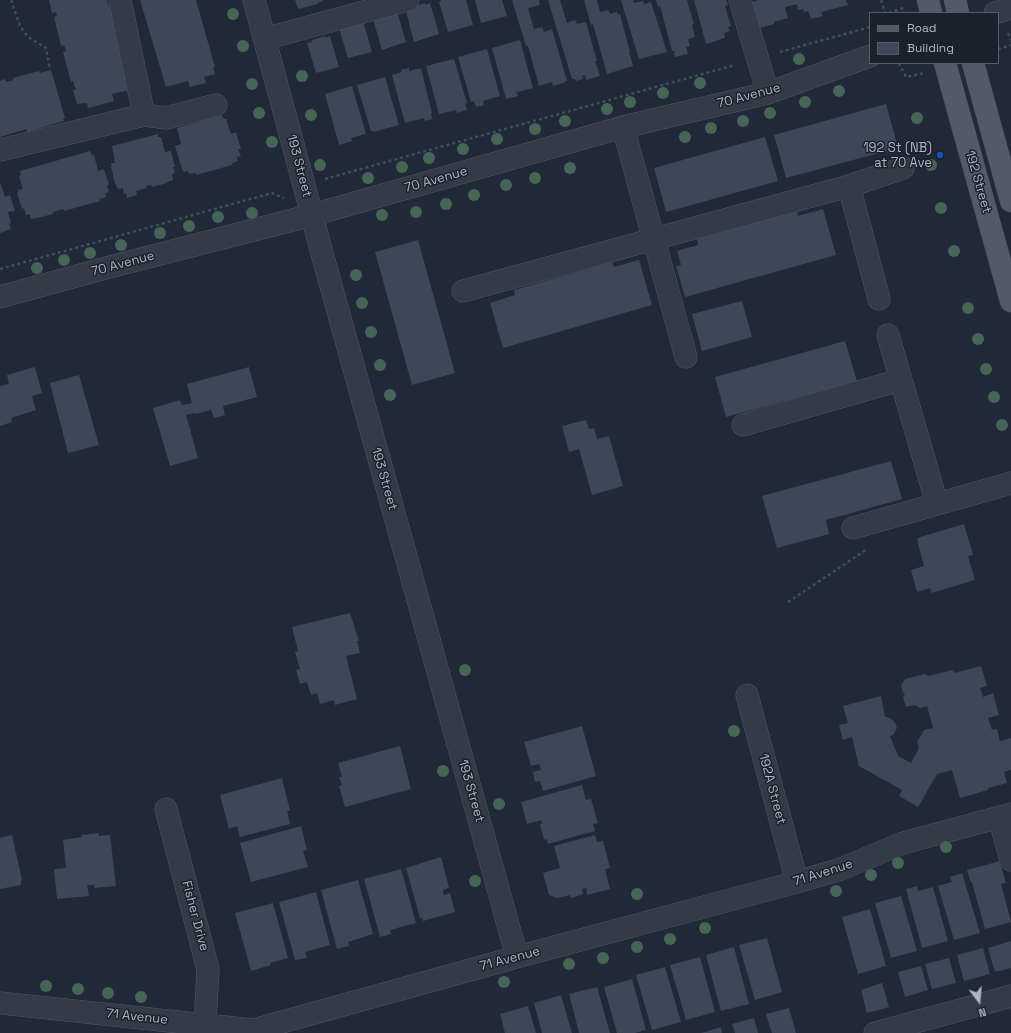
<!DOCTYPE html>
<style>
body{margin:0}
#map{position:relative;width:1011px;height:1033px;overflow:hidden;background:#202938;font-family:"Space Grotesk",sans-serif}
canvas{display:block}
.legend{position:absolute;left:869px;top:12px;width:130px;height:52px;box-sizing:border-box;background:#19212c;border:1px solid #545d69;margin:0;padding:5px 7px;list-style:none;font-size:12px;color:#adb6c5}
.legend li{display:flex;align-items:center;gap:8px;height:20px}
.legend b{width:20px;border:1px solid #545d69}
.north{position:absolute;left:959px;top:981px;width:40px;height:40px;-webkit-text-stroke:3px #19212c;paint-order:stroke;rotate:164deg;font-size:11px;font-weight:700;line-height:16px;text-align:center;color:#adb6c5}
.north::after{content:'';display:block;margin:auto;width:14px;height:18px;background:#adb6c5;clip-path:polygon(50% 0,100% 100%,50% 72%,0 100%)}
</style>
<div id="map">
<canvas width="1011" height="1033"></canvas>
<ul class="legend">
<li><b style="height:5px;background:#515a68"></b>Road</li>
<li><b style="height:11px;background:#3c4758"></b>Building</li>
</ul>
<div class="north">N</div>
</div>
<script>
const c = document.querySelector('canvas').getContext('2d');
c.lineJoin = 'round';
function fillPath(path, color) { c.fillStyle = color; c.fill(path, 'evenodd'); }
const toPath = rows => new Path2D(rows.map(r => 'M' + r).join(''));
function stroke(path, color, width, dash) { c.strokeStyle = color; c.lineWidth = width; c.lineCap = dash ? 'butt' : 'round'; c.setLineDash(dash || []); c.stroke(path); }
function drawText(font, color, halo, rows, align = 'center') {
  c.font = font + ' "Space Grotesk",sans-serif'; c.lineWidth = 3; c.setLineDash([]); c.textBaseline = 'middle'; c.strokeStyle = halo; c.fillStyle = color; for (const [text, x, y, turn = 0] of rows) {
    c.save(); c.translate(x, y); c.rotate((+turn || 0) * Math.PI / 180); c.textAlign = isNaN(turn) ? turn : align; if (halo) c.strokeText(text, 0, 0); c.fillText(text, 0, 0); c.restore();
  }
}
fillPath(toPath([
 [49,0,107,0,109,7,111,6,115,22,113,22,130,90,112,94,114,101,88,108,87,103,77,104,73,90,76,90,73,81,71,82,63,52,66,51,64,45,61,46,54,17,57,16,56,12,52,13],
 [140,0,196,0,215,67,213,67,215,74,204,77,206,83,190,87,188,81,166,87],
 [295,0,322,0,323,1,317,3,318,4,298,9],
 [441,0,466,0,473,25,448,32,439,2,441,1],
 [475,0,502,0,507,16,481,23],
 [512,0,539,0,540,5,528,8,534,29,542,27,544,32,552,29,567,81,564,82,564,83,553,86,552,82,539,86,528,46,526,46],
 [548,0,560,0,567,23,575,20,577,24,586,22,597,61,595,61,600,76,586,80,585,75,582,76,583,79,576,81,575,79,572,79],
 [584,0,597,0,600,12,608,10,610,14,617,12,618,15,620,14,630,52,629,52,633,66,607,74,593,24,591,25],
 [621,0,633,0,634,3,643,1,644,4,651,2,667,52,639,59],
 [656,0,687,0,694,24,692,25,695,37,688,39,690,46,686,47,688,54,675,57,674,51,672,51,660,6,658,7],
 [694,0,726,0,728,5,725,6,731,26,728,27,730,31,724,33,725,38,706,44],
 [759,0,846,0,848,5,821,12,823,16,811,19,808,11,804,12,803,9,798,10,797,4,785,7,788,18,774,22,774,24,759,28,752,2],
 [425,3,425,5,430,3,439,34,414,42,406,11,411,7],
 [397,12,406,42,382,50,373,19],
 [363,21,372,52,348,58,339,28],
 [325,36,325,38,330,36,339,67,316,73,307,43,312,42,312,40],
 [520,40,533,88,518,92,516,91,518,96,506,99,492,48],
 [487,49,500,96,483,101,484,105,476,107,474,101,471,102,458,57],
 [454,59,467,103,465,104,467,110,457,113,456,110,439,114,426,66],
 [409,68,409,71,421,68,432,113,431,114,432,119,425,121,424,118,405,123,392,75,402,72,401,70],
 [51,70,65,118,63,119,64,121,27,132,27,129,0,137,0,81,5,79,6,82,13,80,13,78,39,71,40,73],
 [385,77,399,125,373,132,372,130,371,131,357,85],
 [352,86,366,134,351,138,352,141,339,145,325,94],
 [886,104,898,148,786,178,774,135],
 [222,115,224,119,226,119,231,134,236,132,241,149,238,149,241,156,237,157,238,161,232,163,232,165,196,175,196,173,189,174,188,171,183,172,175,146,181,144,177,128],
 [158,134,158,137,161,137,165,152,171,151,175,167,173,167,175,173,172,174,173,180,167,182,167,183,152,187,151,185,146,186,147,188,136,191,137,195,127,198,126,193,124,194,123,188,118,189,115,183,111,167,112,167,111,163,115,163,112,146],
 [765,137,778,181,666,212,654,168],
 [90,151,92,156,94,155,98,171,104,169,109,185,107,185,109,192,105,193,106,197,99,199,100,201,64,211,63,209,53,212,53,214,37,218,31,219,30,214,26,215,24,208,22,209,17,193,18,193,18,190,23,189,19,176,21,175,20,171],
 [0,182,5,197,10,195,15,211,8,212,11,223,9,224,11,229,0,233],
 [823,209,836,255,685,297,676,266,681,265,677,251,698,245,697,239,797,211,798,216],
 [418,240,455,373,412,385,375,252],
 [639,260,652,305,503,348,490,303,515,295,514,290,612,262,614,267],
 [742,301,752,337,702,351,692,314],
 [845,341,857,381,726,417,715,377],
 [35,367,42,393,32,396,36,410,11,418,12,422,0,426,0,386,9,384,7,375],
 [249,367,257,397,223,406,225,415,214,418,211,410,195,414,195,413,186,415,198,458,170,466,153,408,180,400,182,405,192,403,187,384],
 [79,375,99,445,68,453,50,383],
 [586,420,589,429,594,428,597,439,609,436,623,486,592,495,579,449,569,452,562,426],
 [891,461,902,499,826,520,829,534,777,548,762,496],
 [964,524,973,555,968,556,975,580,932,593,930,588,917,592,911,570,924,566,917,540,918,539,917,538],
 [350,613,359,641,357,641,360,653,346,656,357,699,335,705,334,700,320,704,317,693,311,695,307,682,300,684,296,670,300,669,295,652,298,651,292,627],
 [981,666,987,686,980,688,983,697,993,693,999,715,988,718,992,730,997,729,1000,741,1011,738,1011,770,1004,772,1007,783,988,788,988,790,960,798,952,770,937,774,918,807,899,796,902,790,859,766,852,737,843,740,839,725,848,723,843,706,881,696,885,717,888,717,894,721,897,728,893,735,890,736,898,756,911,763,919,748,917,742,924,730,933,728,927,706,920,708,915,705,906,707,903,697,905,694,903,693,901,686,905,679,925,674,928,676,953,670,954,673],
 [582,726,596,776,543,791,540,781,535,782,533,772,541,770,539,764,531,766,524,742],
 [400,746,411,789,345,807,339,786,342,785,339,777,342,777,338,763],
 [282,778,290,811,287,811,290,824,240,837,237,826,229,829,220,795],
 [582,785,586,800,591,799,598,823,593,824,595,831,548,844,547,839,544,840,540,824,542,824,541,820,527,824,521,802],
 [301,826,307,850,303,851,308,867,251,882,240,843],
 [99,833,99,836,110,835,116,886,94,888,94,885,87,885,89,896,57,899,54,869,66,868,63,840,82,837,82,835],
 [12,835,22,880,21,881,21,885,0,889,0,838],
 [595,835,597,842,603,841,610,868,605,869,610,889,587,895,586,888,582,889,583,894,571,898,570,895,557,898,549,895,543,873,560,868,554,846],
 [441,857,449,888,443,890,444,895,450,893,455,912,423,921,422,918,420,918,406,868],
 [1000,861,1006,883,1001,884,1011,922,985,929,972,882,971,883,967,870],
 [401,869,416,923,390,930,391,934,380,937,364,879],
 [962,873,980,933,954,940,938,886,952,882,950,877],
 [358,880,373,934,348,942,349,946,337,949,321,890],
 [917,886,918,891,933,887,948,941,922,948,906,889],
 [316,892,330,945,305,952,307,958,295,960,279,902],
 [901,896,917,951,891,958,875,903],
 [273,903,288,958,270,963,271,965,251,971,235,913],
 [870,909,886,966,858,974,842,917],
 [767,938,782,992,755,1000,739,945],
 [1011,941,1011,968,995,972,988,948],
 [734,947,749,1004,721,1011,706,955],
 [983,948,990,974,964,981,957,955],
 [700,957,715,1012,686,1020,670,965],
 [949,958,956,983,932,989,925,964],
 [921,966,928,990,905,997,898,972],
 [665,967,681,1022,652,1030,636,975],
 [632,979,646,1030,635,1033,617,1033,604,987],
 [882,983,889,1007,867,1013,861,990],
 [597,987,610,1033,579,1033,569,994],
 [561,995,572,1033,542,1033,534,1003],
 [528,1006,536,1033,505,1033,500,1014],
 [789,1008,796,1033,772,1033,766,1014],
 [754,1018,758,1033,735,1033,732,1024],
 [721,1027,722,1033,701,1033]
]), '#3c4758');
const minor = toPath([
 [120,0,144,115],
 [254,0,305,189,320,246,517,957],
 [740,0,768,93],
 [995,13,1011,8],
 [264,39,408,0],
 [623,127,686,357],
 [0,150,144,115,166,118,216,105],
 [849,186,879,299],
 [463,291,849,186,903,168],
 [0,297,106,268,312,215,623,127,768,93,870,56],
 [888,335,937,504],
 [743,425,900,380],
 [853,528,1011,483],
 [747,695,797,882],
 [166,809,208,969,205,1024],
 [999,817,1011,860],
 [0,1003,253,1030,517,957,797,882,841,869,903,843,1011,814],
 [875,1033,1011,996]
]);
const major = toPath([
 [928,0,931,13],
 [955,0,958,13],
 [945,63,1011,301],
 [973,63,1011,201]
]);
stroke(minor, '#4e5663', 23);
stroke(major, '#3d4452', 23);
stroke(toPath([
 [11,0,20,26,28,37,46,48,50,69],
 [881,0,885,13],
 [889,13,906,7],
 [1008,33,1011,40],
 [998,49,1011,45],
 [780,52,870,27],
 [899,63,906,77,924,73],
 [325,179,735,65],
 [0,269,272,193,284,198],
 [788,602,866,550]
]), '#3c5153', 2.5, [3, 3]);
stroke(minor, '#333b48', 22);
stroke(major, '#515a68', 22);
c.fillStyle = '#466457';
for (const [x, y] of [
 [233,14],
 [243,46],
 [799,59],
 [302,76],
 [700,83],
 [252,84],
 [839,91],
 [663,93],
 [630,102],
 [805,102],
 [607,109],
 [259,113],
 [770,113],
 [311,115],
 [917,118],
 [565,121],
 [743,121],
 [711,128],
 [535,129],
 [685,137],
 [497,139],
 [272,142],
 [463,149],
 [429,158],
 [320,165],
 [931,165],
 [402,167],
 [570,168],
 [368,178],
 [535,178],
 [506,185],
 [474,195],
 [446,204],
 [941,208],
 [416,212],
 [252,213],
 [382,215],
 [218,217],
 [189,226],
 [160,233],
 [121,245],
 [954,251],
 [90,253],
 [64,260],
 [37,268],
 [356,275],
 [362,303],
 [968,308],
 [371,332],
 [978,339],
 [380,365],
 [986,369],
 [390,395],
 [994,397],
 [1002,425],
 [465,670],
 [734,731],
 [443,771],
 [499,804],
 [946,847],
 [898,863],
 [871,875],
 [475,881],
 [836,891],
 [637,894],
 [705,928],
 [670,939],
 [637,947],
 [603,958],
 [569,964],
 [504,982],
 [46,986],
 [78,989],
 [108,993],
 [141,997]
]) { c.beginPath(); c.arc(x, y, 6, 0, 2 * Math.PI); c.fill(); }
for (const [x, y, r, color] of [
 [940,155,4,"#1a4fb4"]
]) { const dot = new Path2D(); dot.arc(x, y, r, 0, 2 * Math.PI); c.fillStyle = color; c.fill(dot); stroke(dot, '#19212c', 1.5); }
drawText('13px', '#adb6c5', '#19212c', [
 ["70 Avenue",749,96,-15],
 ["193 Street",299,166,75],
 ["70 Avenue",436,180,-16],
 ["192 Street",978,182,74],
 ["70 Avenue",123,264,-15],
 ["193 Street",384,479,74],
 ["192A Street",772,789,75],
 ["193 Street",471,791,74],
 ["71 Avenue",823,873,-18],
 ["Fisher Drive",195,916,75],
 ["71 Avenue",510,959,-15],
 ["71 Avenue",137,1017,6]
]);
drawText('13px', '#adb6c5', '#19212c', [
 ["192 St (NB)",932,148],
 ["at 70 Ave",932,163]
], 'right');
</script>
